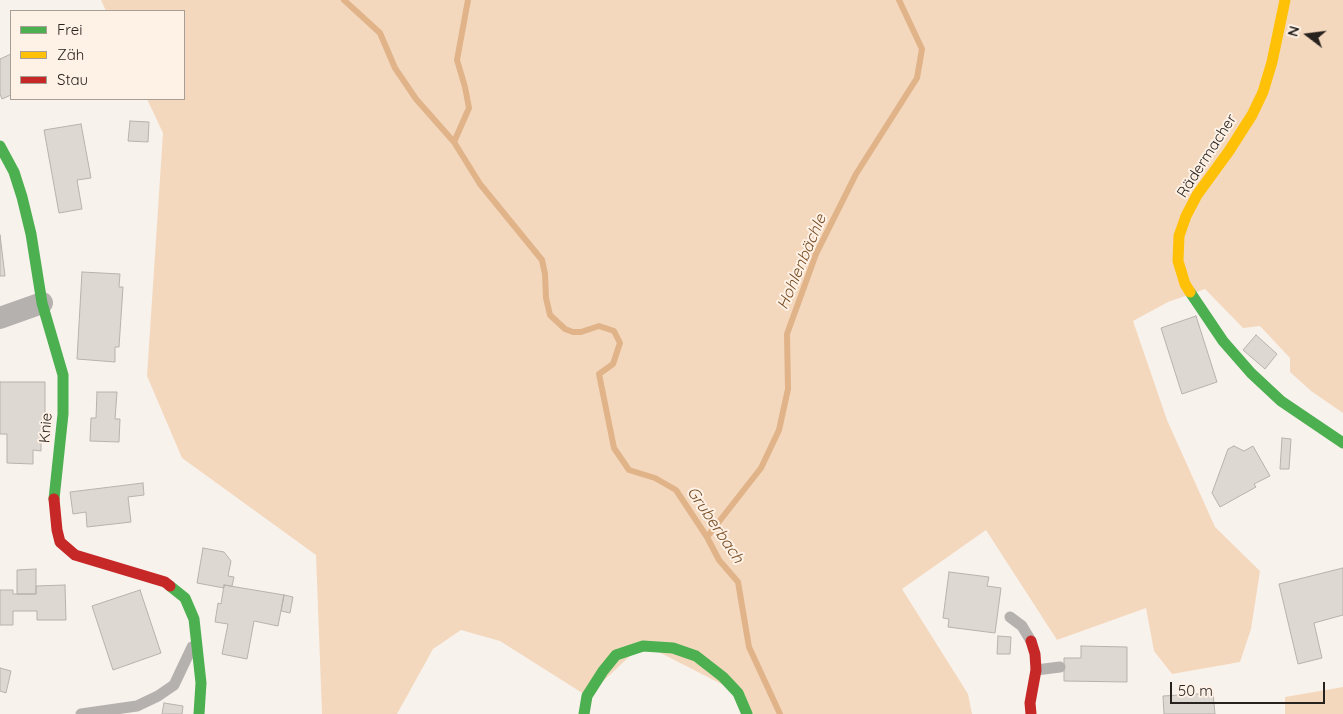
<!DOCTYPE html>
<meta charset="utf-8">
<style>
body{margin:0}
#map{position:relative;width:1343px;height:714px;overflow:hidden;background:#f8f2ec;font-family:Quicksand,sans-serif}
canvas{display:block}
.legend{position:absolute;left:10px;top:10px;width:175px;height:90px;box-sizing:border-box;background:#fef1e6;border:1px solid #a89e96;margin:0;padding:6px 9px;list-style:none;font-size:15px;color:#28221e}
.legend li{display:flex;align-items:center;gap:10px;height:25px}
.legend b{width:25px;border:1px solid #a89e96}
.north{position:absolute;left:1283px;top:10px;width:50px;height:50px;-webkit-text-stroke:4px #fef1e6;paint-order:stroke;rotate:285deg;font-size:14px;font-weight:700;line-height:20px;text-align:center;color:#28221e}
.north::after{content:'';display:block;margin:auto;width:18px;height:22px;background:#28221e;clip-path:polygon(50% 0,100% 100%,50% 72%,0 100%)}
.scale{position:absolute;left:1170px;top:682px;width:155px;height:22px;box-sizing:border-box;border:2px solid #28221e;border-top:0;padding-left:6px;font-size:15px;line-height:18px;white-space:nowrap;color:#28221e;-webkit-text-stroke:4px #fef1e6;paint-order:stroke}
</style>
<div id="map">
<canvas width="1343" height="714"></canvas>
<ul class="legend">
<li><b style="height:6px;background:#4caf50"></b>Frei</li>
<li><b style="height:6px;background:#ffc107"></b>Zäh</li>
<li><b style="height:6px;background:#c62828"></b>Stau</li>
</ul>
<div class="north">N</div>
<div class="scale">50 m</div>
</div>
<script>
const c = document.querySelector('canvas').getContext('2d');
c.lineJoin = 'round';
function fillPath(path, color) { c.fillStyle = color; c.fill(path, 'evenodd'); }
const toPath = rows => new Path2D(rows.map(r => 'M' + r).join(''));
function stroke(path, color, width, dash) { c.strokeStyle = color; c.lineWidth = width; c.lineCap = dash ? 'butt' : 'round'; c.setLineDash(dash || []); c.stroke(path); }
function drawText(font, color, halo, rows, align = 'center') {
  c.font = font + ' Quicksand,sans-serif'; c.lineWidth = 4; c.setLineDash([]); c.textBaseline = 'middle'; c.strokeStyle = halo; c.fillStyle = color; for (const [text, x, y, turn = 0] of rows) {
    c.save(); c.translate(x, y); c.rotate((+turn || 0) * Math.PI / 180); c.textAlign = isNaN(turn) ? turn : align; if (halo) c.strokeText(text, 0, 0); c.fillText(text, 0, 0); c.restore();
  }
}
fillPath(toPath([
 [101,0,1343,0,1343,413,1311,391,1290,372,1290,358,1260,326,1243,328,1205,289,1168,302,1133,321,1167,420,1215,527,1260,571,1251,629,1240,662,1172,674,1154,651,1146,608,1057,640,986,530,902,589,968,694,972,714,749,714,739,693,643,644,587,696,500,641,461,630,433,649,397,714,322,714,316,555,182,458,147,376,163,133,147,99,184,99,184,11,106,11],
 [1343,687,1343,714,1285,714,1285,697]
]), '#f4d8be');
stroke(toPath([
 [344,0,380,33,395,68,416,99,454,142,480,184,542,260,545,274,546,298,550,315,565,329,573,332,581,332,599,326,614,331,620,343,613,364,599,374,614,448,629,470,655,478,676,490,707,537,719,560,738,582,749,647,780,714],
 [454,142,469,108,465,87,457,60,468,0],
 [707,537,761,468,779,430,788,389,787,334,816,254,856,174,917,78,922,49,899,0]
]), '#e0b389', 6);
const building = toPath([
 [11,54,11,95,2,99,0,94,0,59,11,54],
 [130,121,149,122,148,142,128,141,130,121],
 [81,124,91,178,77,180,82,209,59,213,44,130,81,124],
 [0,235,5,276,0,276,0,235],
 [82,272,120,274,119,287,123,287,119,347,115,347,115,362,77,359,82,272],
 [1196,316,1217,382,1182,394,1161,328,1196,316],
 [1256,335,1277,354,1265,369,1243,350,1256,335],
 [0,382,45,382,45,432,41,432,41,451,33,450,33,464,7,463,7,434,0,434,0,382],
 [97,392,117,392,115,419,120,419,119,442,90,441,91,418,96,418,97,392],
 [1282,438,1291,439,1289,469,1280,469,1282,438],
 [1234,446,1244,451,1253,446,1270,476,1254,484,1256,487,1220,507,1212,493,1228,449,1234,446],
 [143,483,144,495,128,497,131,522,87,527,86,512,73,514,70,492,143,483],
 [203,548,224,552,231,561,228,576,234,577,232,586,224,585,224,588,197,583,203,548],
 [1343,568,1343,615,1314,623,1322,658,1298,664,1279,584,1343,568],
 [36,569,36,594,17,594,17,570,36,569],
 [949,572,989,577,987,586,1001,588,995,633,948,627,949,619,943,618,949,572],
 [65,585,66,620,37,620,37,611,13,611,13,625,0,625,0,590,13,590,13,594,36,594,36,586,65,585],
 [224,585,284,595,278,626,254,621,247,659,222,654,228,624,215,622,218,603,221,604,224,585],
 [140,590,161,653,113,670,92,606,140,590],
 [284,595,293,597,290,613,281,611,284,595],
 [998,636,1011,637,1010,654,997,654,998,636],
 [1081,646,1127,647,1127,682,1064,681,1064,658,1081,658,1081,646],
 [0,668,11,671,6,693,0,691,0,668],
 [1213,693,1215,714,1164,714,1163,696,1213,693],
 [164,703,183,706,182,714,162,714,164,703]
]);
fillPath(building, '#ded8d3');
stroke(building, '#b8b2ad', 1);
stroke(toPath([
 [1010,617,1022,626,1031,641],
 [1036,670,1060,667],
 [81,714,137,706,158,696,174,685,192,647]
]), '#b5b1af', 11);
stroke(toPath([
 [0,318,42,303]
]), '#b5b1af', 22);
stroke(toPath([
 [0,146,14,172,22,197,31,234,42,303,63,375,63,414,54,499],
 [1190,292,1223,341,1251,373,1281,401,1343,443],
 [170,586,185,598,194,619,201,683,199,714],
 [584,714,587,696,603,671,616,655,643,646,673,648,696,656,723,677,738,693,747,714]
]), '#4caf50', 11);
stroke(toPath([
 [1190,292,1185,284,1178,261,1179,236,1186,216,1197,195,1229,151,1252,115,1263,92,1272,62,1285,0]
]), '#ffc107', 11);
stroke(toPath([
 [54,499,57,530,60,542,75,555,165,582,170,586],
 [1031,641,1035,654,1036,670,1030,703,1031,714]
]), '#c62828', 11);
drawText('15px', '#28221e', '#fef1e6', [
 ["Rädermacher",1207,156,-57],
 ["Knie",46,428,-85]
]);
drawText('italic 16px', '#784d23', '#fef1e6', [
 ["Hohlenbächle",802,262,-67],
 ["Gruberbach",715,525,56]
]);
</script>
